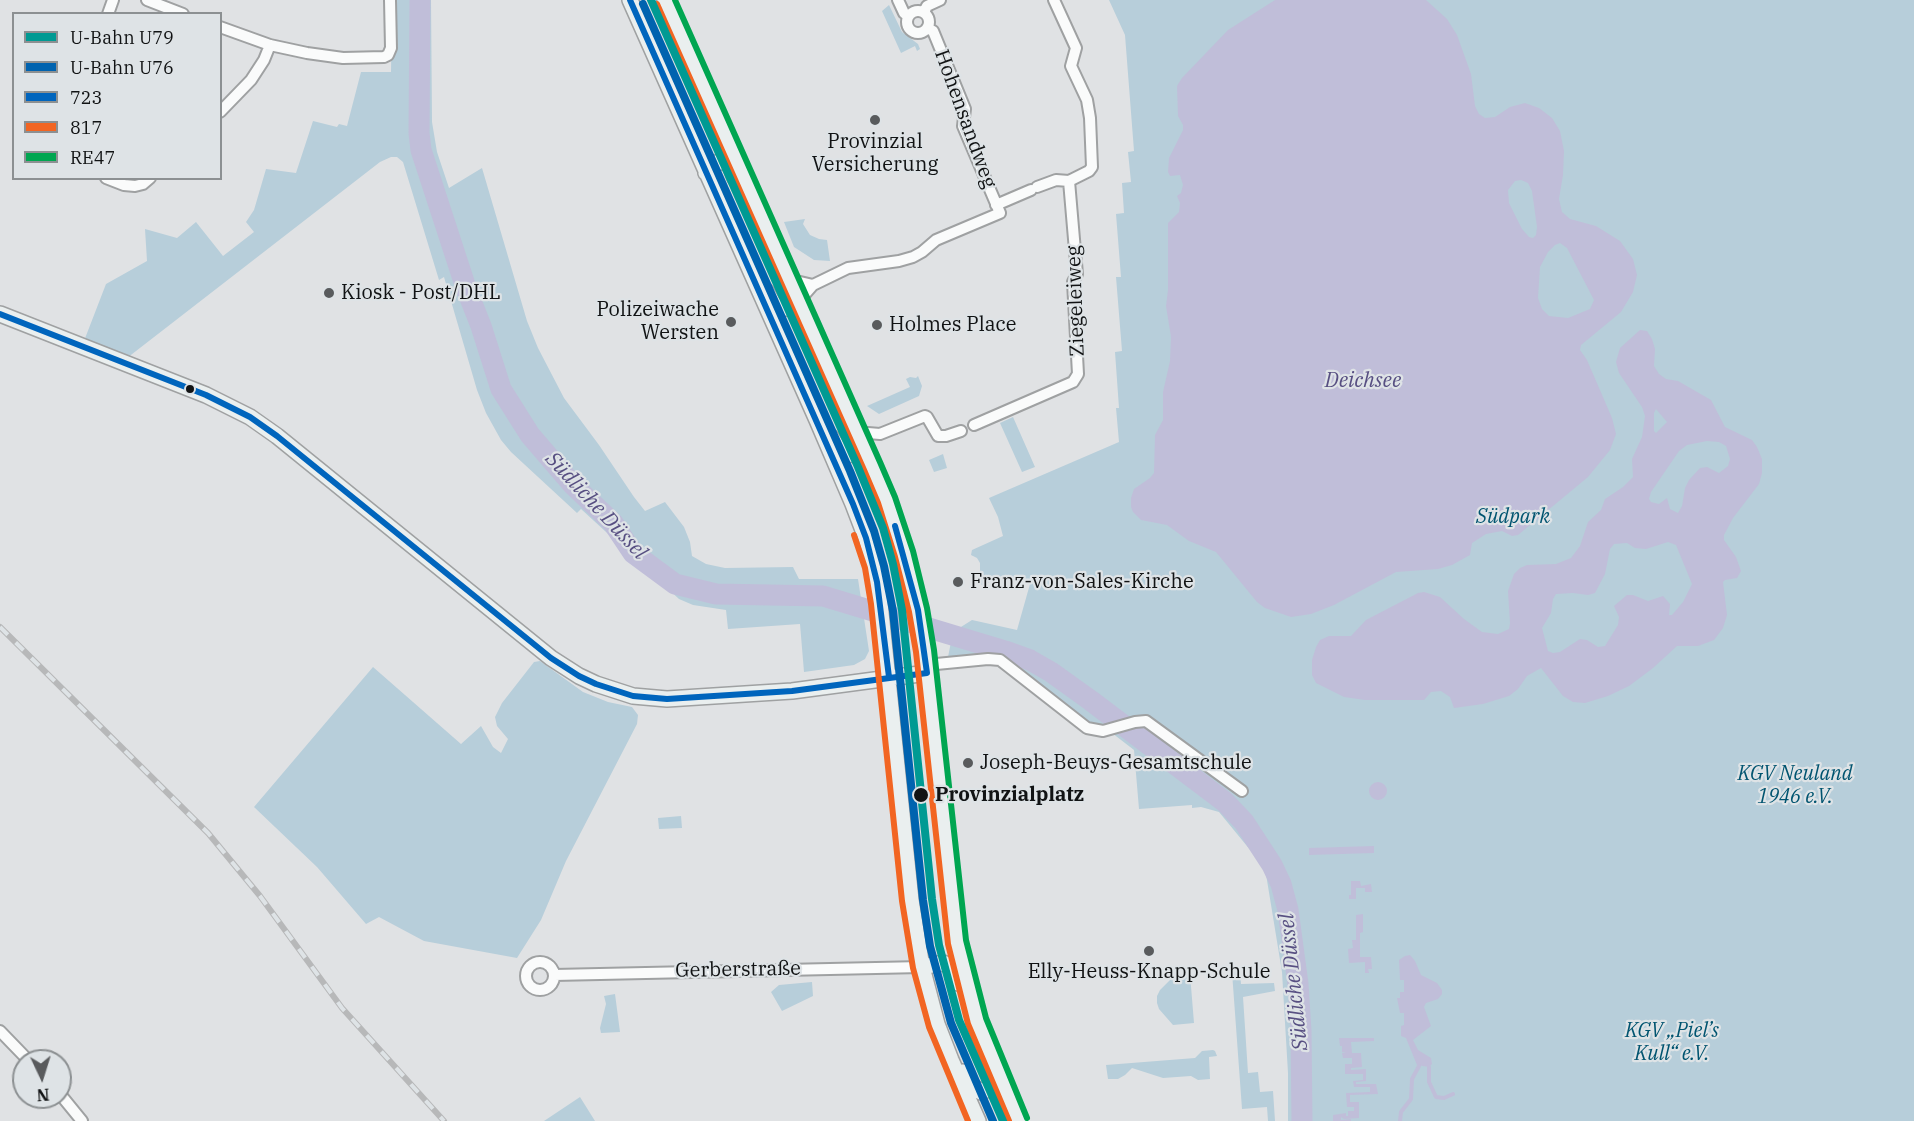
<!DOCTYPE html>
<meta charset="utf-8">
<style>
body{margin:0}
#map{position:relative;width:1914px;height:1121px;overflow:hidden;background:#e0e2e4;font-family:"IBM Plex Serif",serif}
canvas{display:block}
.legend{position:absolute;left:12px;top:12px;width:210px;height:168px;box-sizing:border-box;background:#dee3e6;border:2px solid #8c9092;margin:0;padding:8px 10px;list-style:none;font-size:18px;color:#111314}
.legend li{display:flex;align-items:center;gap:12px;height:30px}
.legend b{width:30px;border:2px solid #8c9092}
.north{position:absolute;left:12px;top:1049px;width:60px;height:60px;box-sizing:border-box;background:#dee3e6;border:2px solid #8c9092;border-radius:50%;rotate:176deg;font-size:16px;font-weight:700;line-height:24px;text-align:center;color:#111314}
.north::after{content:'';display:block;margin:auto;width:21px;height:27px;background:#595b5d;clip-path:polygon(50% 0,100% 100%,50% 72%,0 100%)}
</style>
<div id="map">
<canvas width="1914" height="1121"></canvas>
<ul class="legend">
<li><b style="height:8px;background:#009a93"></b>U-Bahn U79</li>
<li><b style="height:8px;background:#0063af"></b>U-Bahn U76</li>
<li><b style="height:8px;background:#0065bd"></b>723</li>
<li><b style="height:8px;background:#f26522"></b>817</li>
<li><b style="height:8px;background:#00a651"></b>RE47</li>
</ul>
<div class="north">N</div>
</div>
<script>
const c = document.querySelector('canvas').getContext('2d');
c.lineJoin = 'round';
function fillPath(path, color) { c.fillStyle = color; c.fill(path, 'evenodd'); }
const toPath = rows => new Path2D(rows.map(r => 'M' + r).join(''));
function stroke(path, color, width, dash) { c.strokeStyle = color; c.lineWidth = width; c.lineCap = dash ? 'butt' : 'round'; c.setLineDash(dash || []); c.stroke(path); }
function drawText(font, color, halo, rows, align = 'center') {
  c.font = font + ' "IBM Plex Serif",serif'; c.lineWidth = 4.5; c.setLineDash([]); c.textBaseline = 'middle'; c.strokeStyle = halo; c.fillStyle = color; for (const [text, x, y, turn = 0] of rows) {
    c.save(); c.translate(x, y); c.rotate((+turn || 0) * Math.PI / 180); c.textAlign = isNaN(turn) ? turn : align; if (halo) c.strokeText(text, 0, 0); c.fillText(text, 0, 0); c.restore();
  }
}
fillPath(toPath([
 [392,0,431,0,432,122,437,152,449,188,482,168,527,321,538,348,564,398,599,445,634,497,645,511,665,502,684,527,690,542,692,556,706,564,725,568,793,567,799,579,858,579,869,651,865,659,854,665,804,672,800,624,728,629,726,610,693,605,679,599,581,509,577,513,511,452,501,440,486,413,477,390,444,277,439,280,403,162,397,157,391,157,380,162,127,358,84,341,106,284,147,261,145,229,177,238,196,222,223,256,254,232,246,222,254,210,266,169,296,173,313,121,337,127,339,124,347,126,361,72,391,72],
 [1109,0,1914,0,1914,1121,1288,1121,1288,1073,1282,972,1265,868,1219,812,1201,807,1192,808,1192,805,1139,809,1134,750,1112,733,1111,730,1085,723,1043,687,1008,665,947,662,953,632,972,620,1017,630,1030,584,1030,582,1009,576,993,580,983,586,980,583,980,563,977,558,971,555,972,550,1003,536,998,517,989,498,1119,442,1116,408,1119,408,1115,352,1122,351,1116,277,1121,277,1116,214,1124,213,1122,183,1131,182,1128,152,1134,151,1125,35],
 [889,5,902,32,918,44,920,49,917,51,915,46,901,53,882,11],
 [805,219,803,224,810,235,819,239,827,240,830,261,814,260,794,247,784,222],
 [819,317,836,358,835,358,825,347,813,320],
 [918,376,922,386,919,396,879,414,867,406,910,387,906,379,910,377,916,378],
 [1013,417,1035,467,1022,472,1000,423],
 [943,454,947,468,934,472,929,460],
 [540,661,583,692,608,702,632,707,638,715,637,724,566,861,541,920,517,958,424,941,379,917,366,924,317,867,254,807,373,667,461,744,481,726,493,747,501,753,508,739,497,726,495,717,502,703,534,662],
 [681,816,682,828,659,829,658,818],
 [1240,971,1241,984,1274,983,1275,991,1243,997,1248,1073,1258,1072,1260,1092,1273,1091,1275,1121,1268,1121,1267,1107,1242,1109,1232,972],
 [1190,974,1194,1023,1173,1025,1159,1009,1157,1003,1157,996,1160,990,1173,977,1177,975],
 [812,982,813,996,782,1011,771,992,779,985],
 [615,994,620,1032,601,1033,600,1028,606,1004,604,996],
 [1213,1050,1215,1051,1217,1056,1209,1057,1210,1079,1198,1080,1191,1076,1163,1078,1132,1068,1125,1075,1118,1079,1108,1079,1106,1065,1195,1058,1202,1051],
 [580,1097,595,1121,544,1121]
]), '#b7ceda');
fillPath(toPath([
 [1275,0,1426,0,1447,19,1457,35,1471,74,1475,106,1479,114,1485,118,1495,117,1510,107,1525,103,1539,108,1552,118,1560,131,1564,151,1563,175,1559,199,1562,212,1570,219,1596,226,1620,241,1633,259,1637,275,1633,292,1621,312,1581,345,1580,350,1587,360,1612,418,1616,434,1610,450,1588,477,1518,535,1512,536,1502,531,1486,534,1472,543,1470,555,1452,565,1438,569,1396,572,1334,605,1311,614,1291,617,1265,608,1257,602,1216,552,1189,541,1167,525,1141,520,1133,512,1131,507,1131,498,1134,489,1150,478,1154,473,1155,435,1163,420,1163,392,1170,361,1171,337,1166,306,1168,290,1168,223,1179,212,1180,203,1177,196,1181,193,1183,185,1180,175,1170,176,1168,172,1169,158,1183,130,1183,125,1178,116,1177,86,1182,78,1228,30],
 [1515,181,1521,180,1528,183,1532,191,1537,227,1536,235,1533,238,1529,237,1522,229,1509,203,1508,190],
 [1560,243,1567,248,1594,300,1590,309,1568,318,1549,316,1542,309,1538,298,1540,267,1548,252,1555,245],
 [1640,330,1647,331,1652,339,1655,349,1654,366,1659,374,1666,379,1678,381,1711,400,1725,427,1752,440,1757,447,1762,459,1762,473,1759,484,1733,518,1724,535,1724,540,1736,557,1741,571,1737,578,1725,580,1723,582,1727,615,1723,628,1714,640,1698,646,1677,646,1653,668,1629,686,1608,696,1585,703,1573,702,1563,696,1541,668,1527,676,1518,689,1509,696,1483,704,1454,708,1450,697,1441,691,1431,692,1424,700,1365,700,1344,697,1316,683,1312,675,1312,660,1316,647,1320,640,1329,636,1351,636,1366,620,1418,593,1424,592,1440,597,1464,619,1482,632,1498,634,1509,629,1510,623,1508,591,1514,574,1520,568,1527,565,1556,564,1571,558,1580,546,1588,522,1601,510,1605,499,1623,487,1633,477,1632,459,1642,437,1645,416,1642,407,1619,373,1616,362,1620,348],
 [1656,409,1667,422,1656,433,1654,431,1654,413],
 [1707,441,1719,442,1726,446,1730,459,1728,466,1719,473,1707,467,1700,468,1689,480,1685,488,1682,506,1678,513,1670,509,1667,498,1659,504,1651,502,1649,499,1651,492,1679,451,1687,445],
 [1668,542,1676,545,1692,584,1683,602,1672,615,1669,615,1670,604,1663,596,1648,601,1633,595,1627,595,1614,606,1619,617,1618,625,1605,646,1598,647,1587,640,1580,639,1560,652,1553,653,1548,651,1542,628,1551,613,1553,599,1556,594,1573,593,1588,595,1595,593,1605,574,1610,549,1614,544,1627,543,1635,548,1646,549],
 '1369 791a9 9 0 1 1 18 0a9 9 0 1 1-18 0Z',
 [1374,846,1374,853,1309,855,1309,848],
 [1351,881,1360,881,1361,886,1371,884,1372,892,1365,892,1365,888,1356,888,1356,899,1349,899,1349,895,1351,895],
 [1363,914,1363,932,1360,933,1360,957,1371,957,1372,969,1368,969,1369,973,1365,973,1365,962,1349,963,1348,949,1353,948,1352,940,1356,940,1356,915],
 [1410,955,1415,961,1421,975,1437,983,1442,990,1442,994,1438,999,1426,1003,1424,1007,1431,1026,1413,1040,1418,1050,1431,1058,1432,1064,1429,1067,1417,1065,1406,1038,1401,1036,1401,1026,1404,1025,1404,1013,1400,1013,1397,998,1400,998,1400,992,1404,992,1404,980,1400,980,1399,960,1405,956],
 [1339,1038,1374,1038,1374,1041,1351,1042,1352,1053,1361,1053,1362,1067,1351,1068,1351,1070,1366,1069,1366,1081,1356,1082,1356,1084,1376,1084,1378,1094,1350,1095,1350,1102,1359,1102,1359,1118,1344,1119,1341,1117,1341,1120,1351,1119,1351,1121,1333,1121,1333,1115,1346,1113,1346,1116,1348,1116,1348,1111,1354,1111,1354,1107,1347,1107,1346,1093,1370,1092,1370,1087,1354,1087,1353,1081,1363,1080,1363,1074,1345,1074,1345,1064,1352,1064,1352,1058,1343,1058,1342,1053,1346,1052,1342,1052,1342,1046,1340,1046]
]), '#c0bed9');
stroke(toPath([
 [1429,1067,1429,1082,1436,1097,1444,1098,1453,1094],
 [1400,1121,1401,1112,1411,1099,1412,1079,1419,1066]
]), '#c0bed9', 4);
stroke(toPath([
 [420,0,419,133,421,150,466,288,481,326,501,389,530,435,573,485,613,523,633,553,675,584,716,594,823,596,1005,651,1030,660,1051,672,1090,700,1225,802,1244,822,1272,865,1281,884,1288,910,1298,984,1301,1031,1302,1121]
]), '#c0bed9', 21);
const street = toPath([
 [147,0,183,14],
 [898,0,904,13,908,16],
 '907 22a11 11 0 1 1 22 0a11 11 0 1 1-22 0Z',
 [924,12,927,6,940,0],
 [108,14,113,0],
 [220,27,270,45,307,53,343,58,384,57,388,55,391,48,390,0],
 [220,112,251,80,264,60,270,45],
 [106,178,124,185,135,186,143,184,150,178],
 [1037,187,1056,180,1069,181],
 [996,205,1031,190],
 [788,275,796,281,813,285],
 [799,301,813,285,848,268,899,261,913,257,922,252,936,240,1000,213,963,126,965,109,933,31,927,28],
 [974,425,1073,382,1078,374,1073,282,1077,274,1069,181,1089,171,1092,167,1090,118,1087,100,1071,66,1076,48,1054,0],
 [856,432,880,434,925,416,927,417,938,436,946,436,961,431],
 [926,665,988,659,1000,660,1087,728,1103,731,1135,722,1146,721,1242,791],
 '526 976a14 14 0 1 1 28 0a14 14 0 1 1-28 0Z',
 [554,975,922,967],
 [0,1031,29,1061],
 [60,1094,82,1121]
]);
const secondary = toPath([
 [630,0,817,420,853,504,866,538,874,566,880,603,911,900,922,967,937,1024,951,1060,978,1121],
 [665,0,872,466,886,500,904,554,918,610,925,651,957,942,977,1021,1019,1121],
 [706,173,711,165,722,161,730,165,735,178],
 [766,291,774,305,781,308,792,308,799,301],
 [0,314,206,395,250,417,277,436,551,658,579,676,596,684,633,696,667,699,792,691,927,673],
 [831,437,839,450,845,453,856,455,864,449],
 [922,967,943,963,949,965,954,971,958,983],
 [963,1072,971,1085,981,1092,995,1086,1000,1076]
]);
stroke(street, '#9fa1a2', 14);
stroke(secondary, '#9fa1a2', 18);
stroke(street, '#fafbfb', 10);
stroke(secondary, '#eaefef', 15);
const rail = toPath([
 [0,627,208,833,260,896,342,1008,444,1121]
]);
stroke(rail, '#b7b8b9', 6);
stroke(rail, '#dee3e6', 4, [11]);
stroke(toPath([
 [630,0,853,504,866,538,877,582,889,677],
 [0,314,206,395,250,417,277,436,551,658,579,676,596,684,633,696,667,699,792,691,927,673],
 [895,526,918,610,927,673]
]), '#0065bd', 6);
stroke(toPath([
 [657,4,864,470,878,503,895,557,909,612,916,652,948,944,968,1024,1009,1121],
 [854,535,865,568,871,604,902,901,913,968,929,1027,968,1121]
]), '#f26522', 6);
stroke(toPath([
 [675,0,880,462,895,497,913,551,927,608,934,650,966,940,986,1018,1027,1118]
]), '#00a651', 6);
stroke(toPath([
 [651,0,858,467,883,528,893,564,902,610,932,899,939,945,959,1020,1003,1121]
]), '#009a93', 8);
stroke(toPath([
 [643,4,850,471,874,531,884,566,893,611,923,900,930,946,951,1023,993,1121]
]), '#0063af', 8);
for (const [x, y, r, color] of [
 [875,120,6,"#595b5d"],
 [329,293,6,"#595b5d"],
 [731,322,6,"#595b5d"],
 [877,325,6,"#595b5d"],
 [190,389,5,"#111314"],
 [958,582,6,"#595b5d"],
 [968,763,6,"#595b5d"],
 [921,795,8,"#111314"],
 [1149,951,6,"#595b5d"]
]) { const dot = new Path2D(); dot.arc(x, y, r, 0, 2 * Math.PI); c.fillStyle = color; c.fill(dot); stroke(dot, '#dee3e6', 2); }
drawText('20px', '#111314', '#dee3e6', [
 ["Hohensandweg",965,119,70],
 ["Ziegeleiweg",1076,301,-92],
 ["Gerberstraße",738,970,-1]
]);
drawText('20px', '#111314', '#dee3e6', [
 ["Provinzial",875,142,"center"],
 ["Versicherung",875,165,"center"],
 ["Kiosk - Post/DHL",341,293],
 ["Polizeiwache",719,310,"right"],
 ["Wersten",719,333,"right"],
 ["Holmes Place",889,325],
 ["Franz-von-Sales-Kirche",970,582],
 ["Joseph-Beuys-Gesamtschule",980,763],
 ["Elly-Heuss-Knapp-Schule",1149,972,"center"]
], 'left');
drawText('italic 20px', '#005470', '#dee3e6', [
 ["Südpark",1513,517],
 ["KGV Neuland",1795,774],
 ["1946 e.V.",1795,797],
 ["KGV „Piel’s",1672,1031],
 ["Kull“ e.V.",1672,1054]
]);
drawText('bold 20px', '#111314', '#dee3e6', [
 ["Provinzialplatz",935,795]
], 'left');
drawText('italic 21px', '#574f82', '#dee3e6', [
 ["Deichsee",1363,381],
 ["Südliche Düssel",596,506,47],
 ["Südliche Düssel",1294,982,-96]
]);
</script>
